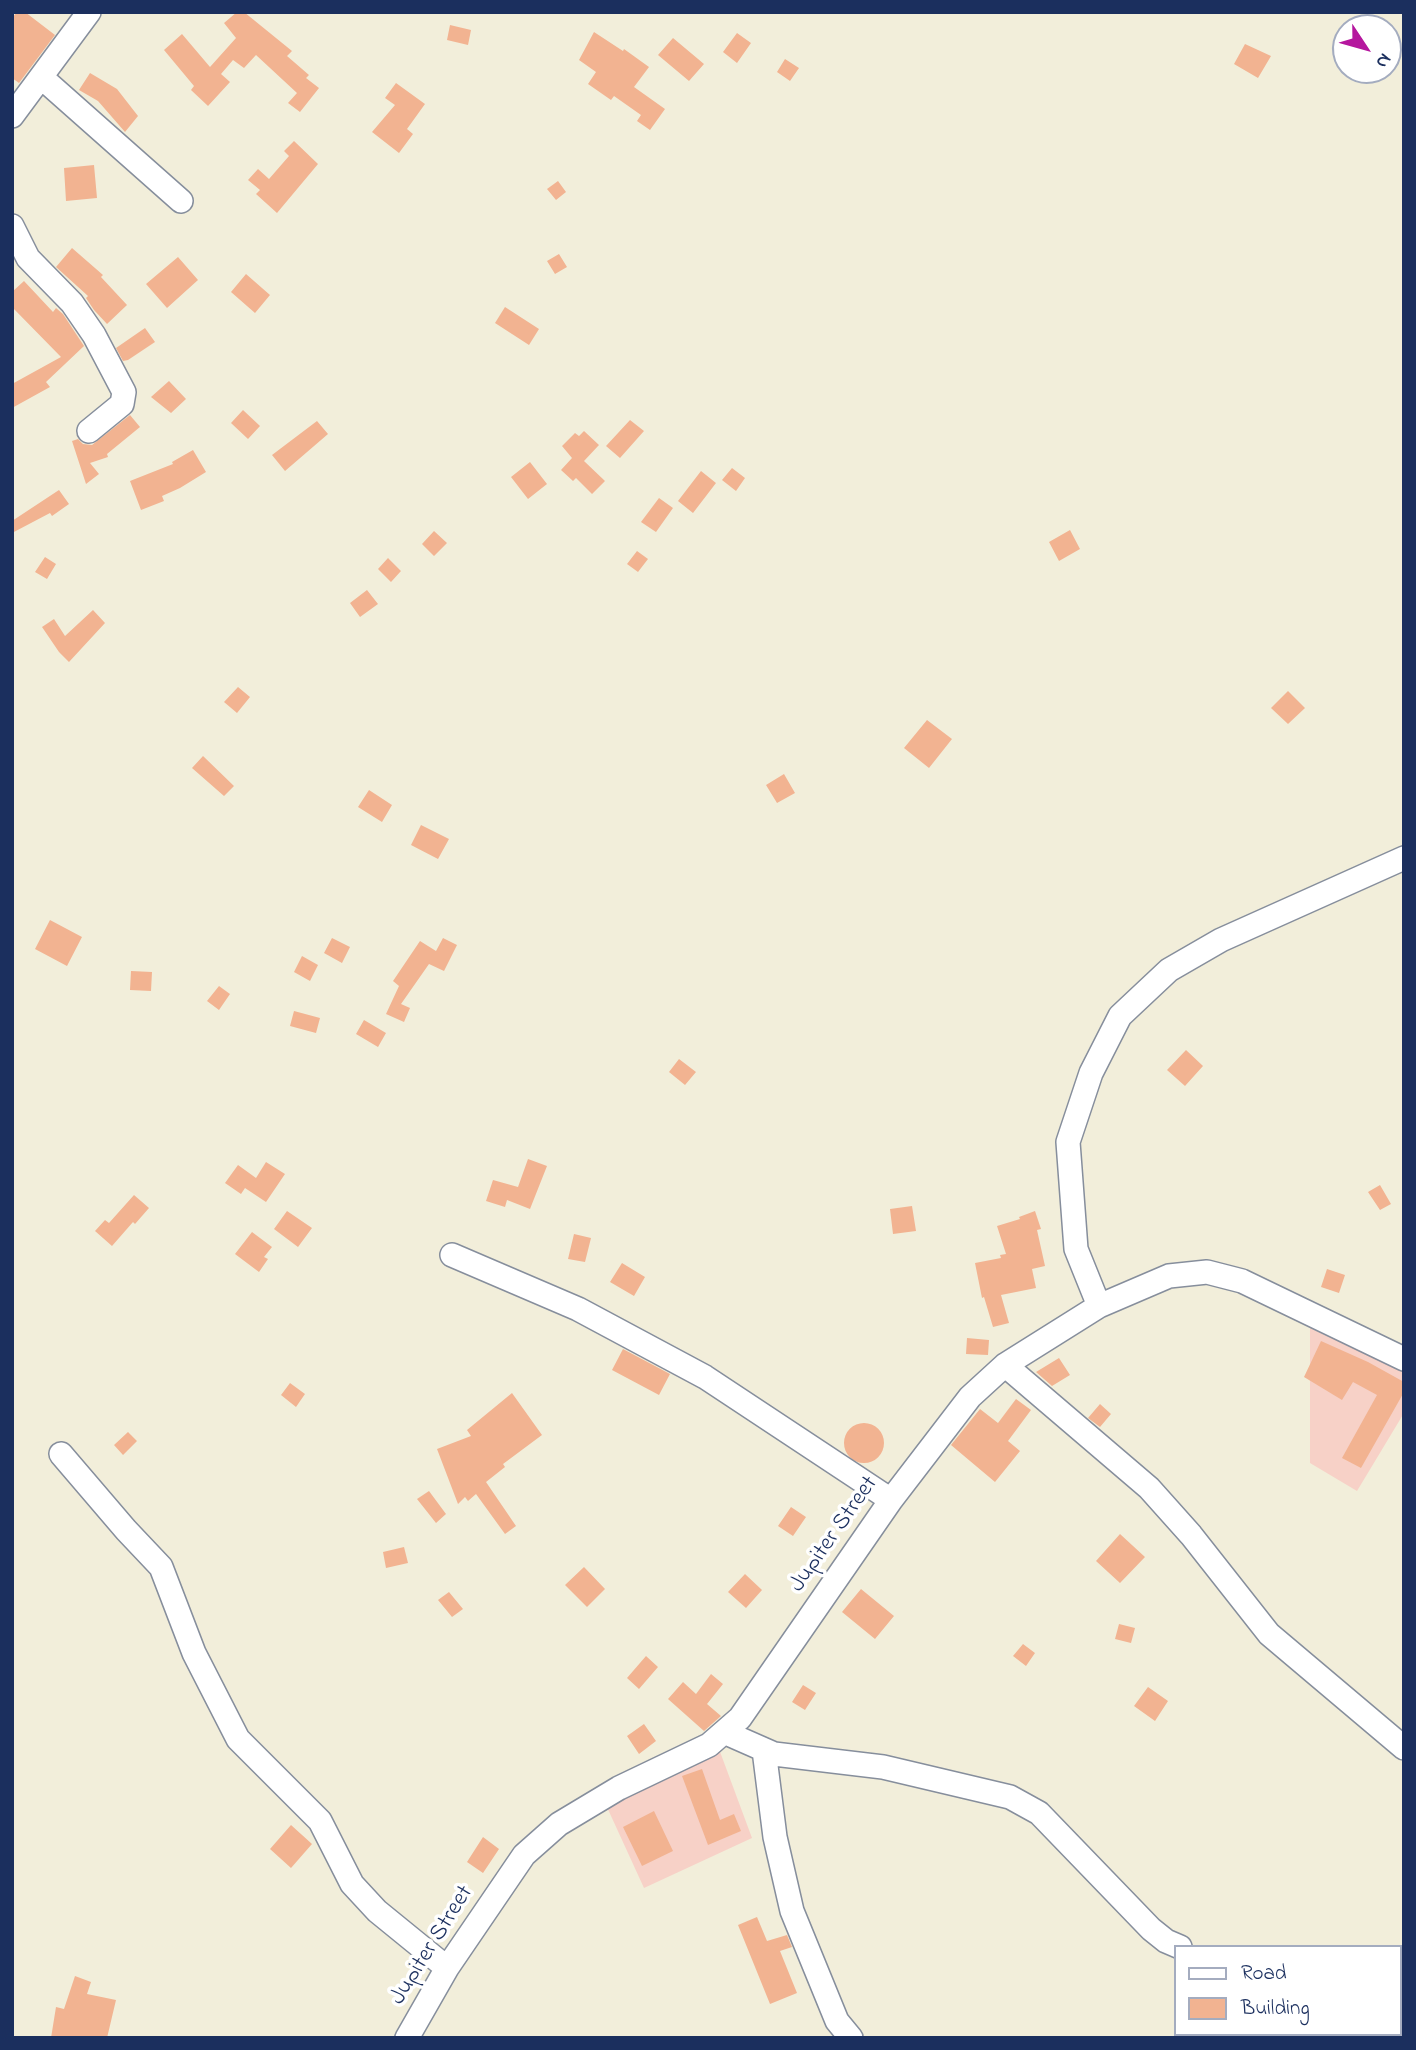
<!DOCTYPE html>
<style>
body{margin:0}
#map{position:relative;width:1416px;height:2050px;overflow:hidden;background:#f2eeda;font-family:"Indie Flower",sans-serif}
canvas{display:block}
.frame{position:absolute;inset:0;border:14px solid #1b2f5e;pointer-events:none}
.legend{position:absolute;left:1174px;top:1945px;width:228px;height:91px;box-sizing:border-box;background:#fff;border:2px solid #a4acbf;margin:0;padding:9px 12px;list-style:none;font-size:21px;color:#1b2f5e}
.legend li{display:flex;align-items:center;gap:14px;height:35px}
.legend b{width:35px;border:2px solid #a4acbf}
.north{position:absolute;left:1332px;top:14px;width:70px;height:70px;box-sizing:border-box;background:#fff;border:2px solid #a4acbf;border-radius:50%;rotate:126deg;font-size:19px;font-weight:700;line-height:28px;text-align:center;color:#1b2f5e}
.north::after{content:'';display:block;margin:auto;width:24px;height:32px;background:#b5179e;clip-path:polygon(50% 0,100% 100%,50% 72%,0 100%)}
</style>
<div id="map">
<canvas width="1416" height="2050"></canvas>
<div class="frame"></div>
<ul class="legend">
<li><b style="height:9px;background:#fff"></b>Road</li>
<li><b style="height:19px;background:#f2b391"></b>Building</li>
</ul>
<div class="north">N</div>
</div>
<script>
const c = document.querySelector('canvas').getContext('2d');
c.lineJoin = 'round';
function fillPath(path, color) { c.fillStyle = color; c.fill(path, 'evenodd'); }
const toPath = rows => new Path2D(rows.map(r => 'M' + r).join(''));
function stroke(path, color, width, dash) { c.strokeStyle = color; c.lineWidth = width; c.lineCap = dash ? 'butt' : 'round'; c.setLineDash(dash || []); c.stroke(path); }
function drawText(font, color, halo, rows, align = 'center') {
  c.font = font + ' "Indie Flower",sans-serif'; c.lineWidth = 7; c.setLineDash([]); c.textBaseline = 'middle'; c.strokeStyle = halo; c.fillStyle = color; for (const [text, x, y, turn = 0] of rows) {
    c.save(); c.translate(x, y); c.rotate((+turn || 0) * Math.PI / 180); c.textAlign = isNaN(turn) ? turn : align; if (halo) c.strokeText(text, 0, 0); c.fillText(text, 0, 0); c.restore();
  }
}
fillPath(toPath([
 [1310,1328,1404,1372,1404,1413,1357,1491,1310,1463],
 [719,1749,752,1838,644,1888,606,1805]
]), '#f7d1c7');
fillPath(toPath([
 [17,12,25,12,55,35,19,83,12,78,12,18],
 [237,12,244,12,292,51,287,56,309,75,306,78,319,88,300,112,288,103,297,93,256,55,244,68,233,60,221,74,230,82,208,106,191,90,194,86,164,50,182,34,210,67,236,38,224,23],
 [450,25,471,30,468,45,447,40],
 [594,32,623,51,624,49,649,67,634,87,665,109,650,130,637,121,641,115,614,96,611,100,588,84,596,72,579,60],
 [737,33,751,43,737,63,723,52],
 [673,38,704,64,689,81,658,55],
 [1245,44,1271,56,1258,78,1234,64],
 [785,59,799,68,790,81,777,72],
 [90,73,117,89,138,116,125,132,98,101,79,90],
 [396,83,425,104,407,129,413,134,399,153,372,132,395,105,385,98],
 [294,141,318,164,277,213,256,194,260,190,248,180,258,169,269,179,289,156,284,151],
 [94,165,97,198,66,201,64,168],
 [558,181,566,192,556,200,547,189],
 [72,248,103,275,101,277,127,305,107,324,94,310,86,298,88,296,56,267],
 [559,254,567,267,555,274,547,261],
 [178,257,198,280,167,308,146,284],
 [246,274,270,295,255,313,231,292],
 [24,281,53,312,56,308,63,314,84,346,46,382,50,387,12,408,12,384,61,357,12,307,12,292],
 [505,307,539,329,529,345,495,323],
 [145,328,155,342,128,360,123,361,116,348],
 [169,381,186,399,171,413,151,397],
 [243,410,260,426,248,439,231,423],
 [130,415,140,427,107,454,108,457,90,463,99,474,86,484,72,441,78,439,83,444,92,445],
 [630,420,644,431,620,458,606,446],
 [317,421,328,434,285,471,272,455],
 [584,431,599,445,584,461,605,481,592,494,576,478,573,481,561,470,572,458,562,446,575,433,579,436],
 [193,450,206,472,180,488,162,496,164,501,141,510,130,481,173,464,172,462],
 [530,462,547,484,528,499,511,477],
 [732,468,745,478,736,491,722,480],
 [701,471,716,483,693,513,678,501],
 [59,490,69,504,52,516,50,513,12,533,12,521],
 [659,498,673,508,656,532,641,522],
 [1070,530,1080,549,1059,561,1049,542],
 [434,531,447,543,434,556,422,544],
 [637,551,648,559,638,572,627,564],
 [45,557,56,564,47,579,35,572],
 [388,558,401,571,391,582,378,569],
 [367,590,378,604,360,617,350,603],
 [93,610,105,623,69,662,59,652,42,627,54,619,65,636],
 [238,687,250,697,237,713,224,702],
 [1288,691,1305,708,1288,724,1271,708],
 [927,720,952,739,929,768,904,748],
 [203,756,234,786,224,796,192,768],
 [784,774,795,793,777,803,766,785],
 [369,790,392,805,382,822,358,807],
 [421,825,449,839,438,859,411,845],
 [50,920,82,937,67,966,35,949],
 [332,938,350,947,342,963,324,953],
 [443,938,457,945,444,971,429,964,401,1004,410,1008,404,1022,386,1014,399,986,393,981,420,941,436,951],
 [302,956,318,965,310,981,294,972],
 [131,971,152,972,151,991,130,990],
 [219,986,230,994,219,1010,207,1001],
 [294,1011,320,1018,316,1033,290,1026],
 [364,1020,386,1033,378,1047,356,1034],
 [1186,1050,1203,1066,1185,1086,1167,1070],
 [679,1059,696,1072,685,1085,669,1072],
 [528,1159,547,1166,530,1209,507,1200,505,1207,486,1201,493,1180,518,1187],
 [266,1162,285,1174,266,1202,245,1188,241,1194,225,1183,238,1165,256,1178],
 [1380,1185,1391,1204,1380,1210,1368,1192],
 [134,1195,149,1208,135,1224,133,1222,112,1246,95,1231,105,1220,109,1223],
 [912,1206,916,1231,893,1234,890,1209],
 [287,1211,312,1228,298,1247,274,1229],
 [1035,1211,1041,1229,1037,1230,1045,1266,1032,1269,1036,1288,1001,1295,1009,1323,993,1327,984,1297,982,1298,975,1263,1001,1258,1000,1255,1006,1254,997,1226,1020,1219,1019,1217],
 [252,1232,272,1247,264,1257,268,1259,259,1272,235,1254],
 [574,1234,591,1238,585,1262,568,1259],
 [622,1263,645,1277,634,1296,610,1282],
 [1327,1269,1345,1275,1339,1293,1321,1287],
 [967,1338,989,1340,988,1355,966,1354],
 [1321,1341,1368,1362,1404,1382,1404,1392,1361,1468,1342,1458,1377,1395,1353,1382,1342,1400,1304,1377],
 [623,1349,670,1374,659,1395,612,1370],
 [1059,1358,1070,1375,1052,1386,1036,1372],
 [290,1383,305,1394,296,1407,281,1395],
 [512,1393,542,1435,503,1464,505,1467,486,1482,516,1526,505,1534,476,1494,468,1501,465,1497,458,1504,437,1449,471,1436,467,1430],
 [1016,1399,1031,1410,1008,1441,1020,1451,995,1482,951,1445,980,1409,998,1423],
 [1100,1404,1111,1414,1100,1427,1088,1418],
 '844 1443a20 20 0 1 1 40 0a20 20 0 1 1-40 0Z',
 [128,1432,137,1441,123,1455,114,1445],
 [429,1491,446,1514,436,1523,417,1499],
 [791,1507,806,1517,793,1536,778,1526],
 [1120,1534,1145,1557,1120,1583,1096,1561],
 [404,1547,408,1563,386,1568,383,1552],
 [584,1567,605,1589,587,1607,565,1585],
 [745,1574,762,1590,746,1608,728,1592],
 [861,1589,894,1616,875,1639,842,1612],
 [449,1592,463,1609,452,1617,438,1600],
 [1119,1624,1135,1628,1131,1643,1115,1639],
 [1023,1644,1035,1653,1026,1666,1013,1656],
 [646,1656,658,1667,639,1689,627,1678],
 [711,1674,723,1684,707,1704,721,1716,704,1731,668,1699,683,1682,696,1694],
 [803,1685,816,1693,805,1710,792,1702],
 [1148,1687,1168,1701,1155,1721,1134,1706],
 [644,1724,656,1741,639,1754,627,1736],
 [702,1769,720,1820,734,1814,741,1831,708,1845,682,1776],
 [654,1811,673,1851,642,1866,623,1827],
 [291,1825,312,1844,291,1868,270,1849],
 [483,1837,499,1849,483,1873,467,1862],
 [757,1917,767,1941,787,1935,792,1947,780,1951,797,1993,770,2004,738,1925],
 [75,1976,91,1982,87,1994,116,2000,107,2038,51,2038,56,2007,64,2009]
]), '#f2b391');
const minor = toPath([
 [41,77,181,201],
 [12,116,89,12],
 [12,226,28,258,72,303,94,335,124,392,122,404,89,431],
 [452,1255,578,1309,705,1377,891,1500],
 [1099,1306,1076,1249,1068,1142,1091,1073,1120,1016,1169,970,1221,940,1404,858],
 [1005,1365,1149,1488,1191,1535,1269,1634,1404,1748],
 [61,1454,126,1530,161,1567,194,1653,238,1739,320,1821,352,1884,377,1911,447,1968],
 [724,1732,774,1754,883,1767,1010,1797,1039,1813,1151,1929,1166,1941,1180,1947],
 [764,1750,775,1837,792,1911,837,2021,851,2038],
 [1310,2034,1314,2038],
 [407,2038,447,1968,524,1855,559,1824,619,1788,709,1745,740,1718,891,1500,970,1397,1005,1365,1099,1306,1169,1276,1207,1272,1242,1281,1404,1359]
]);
stroke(minor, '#868e9c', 26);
stroke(minor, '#fff', 23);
drawText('24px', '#1b2f5e', '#fff', [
 ["Jupiter Street",835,1535,-55],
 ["Jupiter Street",433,1946,-58]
]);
</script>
